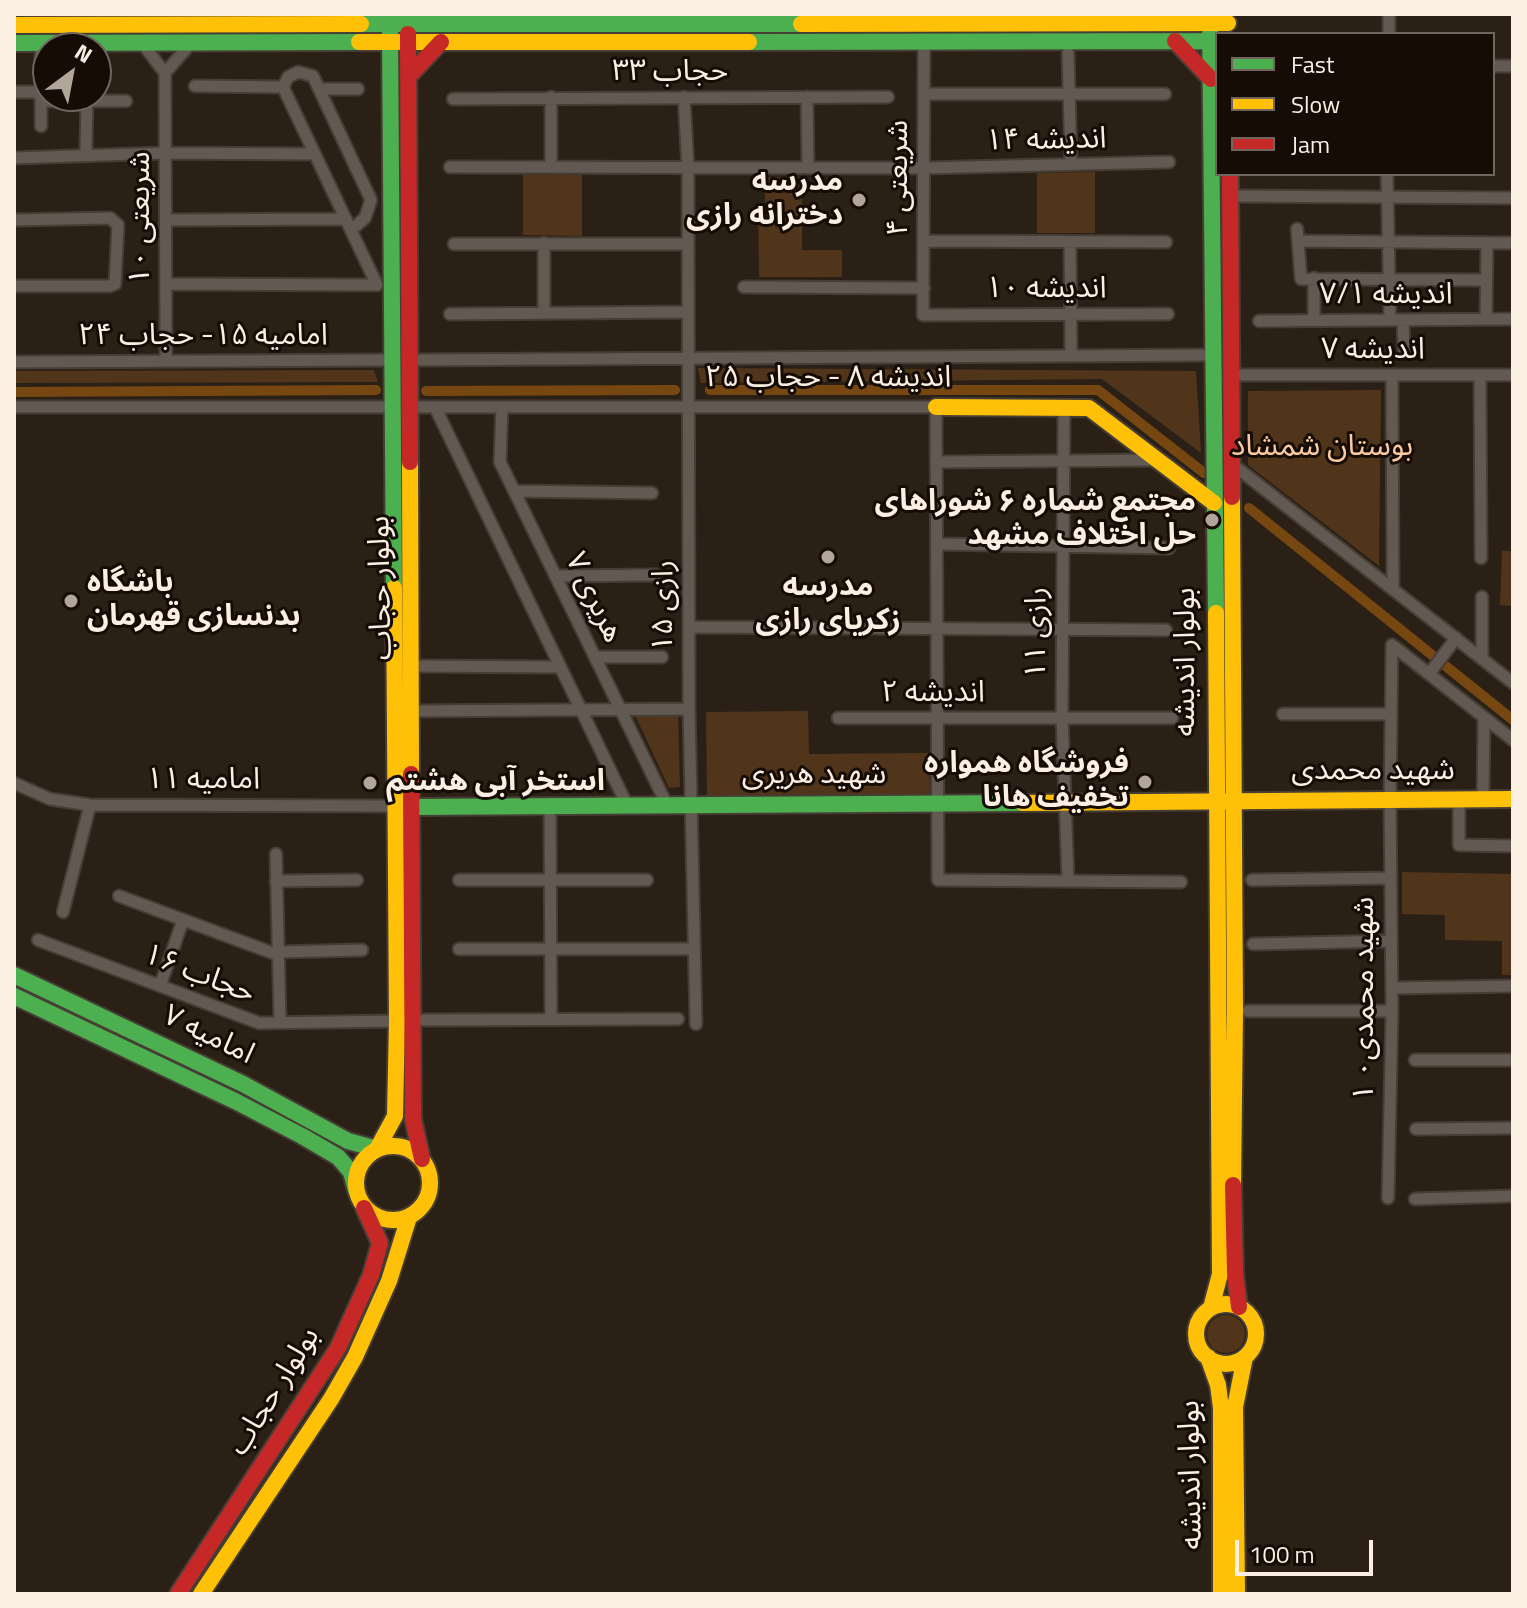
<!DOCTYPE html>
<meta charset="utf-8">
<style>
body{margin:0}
#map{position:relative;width:1527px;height:1608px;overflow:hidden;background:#2b2016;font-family:"Titillium Web",sans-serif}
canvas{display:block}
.frame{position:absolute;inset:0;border:16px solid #fbeee2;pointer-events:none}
.legend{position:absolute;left:1215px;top:32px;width:280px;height:144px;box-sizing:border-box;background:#150c05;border:2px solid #71665d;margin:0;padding:10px 14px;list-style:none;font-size:24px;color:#fbeee2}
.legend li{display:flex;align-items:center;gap:16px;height:40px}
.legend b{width:40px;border:2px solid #71665d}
.north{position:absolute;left:32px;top:32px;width:80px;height:80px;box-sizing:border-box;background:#150c05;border:2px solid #71665d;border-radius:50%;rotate:32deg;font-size:22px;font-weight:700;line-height:32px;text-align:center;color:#fbeee2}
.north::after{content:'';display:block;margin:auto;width:28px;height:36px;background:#b2a69b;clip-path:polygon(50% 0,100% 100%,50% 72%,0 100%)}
.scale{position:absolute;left:1235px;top:1540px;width:138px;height:36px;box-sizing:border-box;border:4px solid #fbeee2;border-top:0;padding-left:10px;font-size:24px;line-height:28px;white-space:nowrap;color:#fbeee2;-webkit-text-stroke:6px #150c05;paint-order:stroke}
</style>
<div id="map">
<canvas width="1527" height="1608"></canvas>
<div class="frame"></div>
<ul class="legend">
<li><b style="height:10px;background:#4caf50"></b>Fast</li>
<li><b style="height:10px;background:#ffc107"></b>Slow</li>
<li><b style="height:10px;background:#c62828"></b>Jam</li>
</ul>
<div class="north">N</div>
<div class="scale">100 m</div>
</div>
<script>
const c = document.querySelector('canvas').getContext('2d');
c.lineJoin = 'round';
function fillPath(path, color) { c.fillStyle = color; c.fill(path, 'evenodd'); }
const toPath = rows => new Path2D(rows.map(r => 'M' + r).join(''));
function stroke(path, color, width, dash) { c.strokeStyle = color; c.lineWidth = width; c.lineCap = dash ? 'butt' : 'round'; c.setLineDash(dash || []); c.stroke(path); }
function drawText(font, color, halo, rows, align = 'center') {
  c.font = font + ' "Titillium Web","Noto Sans Arabic",sans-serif'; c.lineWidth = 6; c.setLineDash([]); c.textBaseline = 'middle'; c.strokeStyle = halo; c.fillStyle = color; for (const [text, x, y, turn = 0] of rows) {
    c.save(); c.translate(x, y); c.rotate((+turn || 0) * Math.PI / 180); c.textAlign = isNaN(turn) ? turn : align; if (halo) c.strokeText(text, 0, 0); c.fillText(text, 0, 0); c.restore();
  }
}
fillPath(toPath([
 [1095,172,1095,233,1037,233,1037,173],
 [523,174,582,175,582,236,523,235],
 [765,177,802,177,802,250,842,250,842,277,759,277,758,208,765,207],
 [698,368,1196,371,1201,453,1102,379,701,383],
 [374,370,378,382,14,383,14,371],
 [1381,390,1379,566,1248,465,1248,391],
 [1502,551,1513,551,1513,606,1500,605],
 [808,711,809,754,929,753,930,796,707,798,706,712],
 [678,712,680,787,669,788,634,713],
 [1402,872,1513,874,1513,975,1502,975,1502,941,1445,940,1445,915,1402,914],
 '1207 1334a19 19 0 1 1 38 0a19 19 0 1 1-38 0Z'
]), '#50351a');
stroke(toPath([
 [710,390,1098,390,1204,473],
 [426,391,675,390],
 [14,392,376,390],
 [1249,508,1513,720]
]), '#774712', 10);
const street = toPath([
 [1389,34,1389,14],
 [924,41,923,315,1168,314],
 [142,43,165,73],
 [1068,53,1071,164],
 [1493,66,1513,66],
 [165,73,166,361],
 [165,73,192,42],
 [195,86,283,87],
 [283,87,288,77,298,72,313,76,371,200,365,218,351,230],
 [319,89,358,89],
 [14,92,35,92,48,101,126,101],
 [924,94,1165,94],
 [551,97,551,167],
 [684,97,688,168,689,709,696,1024],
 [807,97,808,168],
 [453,99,888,97],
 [41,126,41,52],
 [86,150,87,97],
 [14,158,165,153,315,154],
 [450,167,924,168,1169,162],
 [1387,174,1390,320],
 [1230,196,1513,198],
 [14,220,110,218,118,225,115,284,110,286,14,286],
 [166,220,346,219],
 [1297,229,1301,279,1486,280],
 [924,241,1166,242],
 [1299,241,1513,243],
 [1070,242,1071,356],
 [544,243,544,313],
 [454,244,687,244],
 [166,284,377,285,283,87],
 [744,287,924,288],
 [450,314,687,312],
 [1486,319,1487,243],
 [1403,320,1404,350],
 [1259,321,1513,319],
 [1314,321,1314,278],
 [409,360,1215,355],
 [14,362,391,360],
 [1233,375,1513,375],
 [1392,375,1393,589],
 [1480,375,1481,558],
 [14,407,391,407],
 [409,407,936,407,938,880,1181,882],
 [435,407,627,805],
 [502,407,500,462,667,805],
 [1064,408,1062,717,1068,879],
 [936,462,1160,460],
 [1232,464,1513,683],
 [514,491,652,493],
 [937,544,1169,548],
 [555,576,656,575],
 [1482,597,1482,659],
 [689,627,1166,630],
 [1392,645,1513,740],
 [595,657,662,657],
 [412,666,560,667],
 [1429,674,1456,638],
 [412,711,689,709],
 [1283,714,1391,714],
 [838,718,1172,718],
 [14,783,50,799,90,805,395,806],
 [1459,800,1459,845,1513,846],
 [1483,800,1484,717],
 [550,806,551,1019],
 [276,854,280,1022],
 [459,880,647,880],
 [1252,880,1391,878],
 [276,881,357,880],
 [119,896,278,955],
 [63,912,90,805],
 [38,940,259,1023,397,1021],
 [1253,944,1391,941],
 [459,949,694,949],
 [278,952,362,950],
 [160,986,183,920],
 [1392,988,1513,986],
 [1248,1011,1392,1011],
 [423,1020,678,1019],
 [1415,1060,1513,1060],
 [1416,1129,1513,1128],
 [1388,1198,1392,1011,1390,800,1392,645],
 [1415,1199,1513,1196]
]);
const fast = toPath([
 [1210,14,1216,613],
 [361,24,801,24],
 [390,32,394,588],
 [749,42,1217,41],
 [14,43,359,42],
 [413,807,1023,803],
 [14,975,243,1084,348,1141,377,1149],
 [14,996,235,1101,302,1136,338,1157,351,1172,356,1190]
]);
const slow = toPath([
 [801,24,1228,23],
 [14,25,361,24],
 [359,42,749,42],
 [936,407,1089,408,1214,503],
 [410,462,411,774],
 [1232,497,1235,1011,1233,1185],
 [1023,803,1513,799],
 '356 1183a37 37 0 1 1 74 0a37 37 0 1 1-74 0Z',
 [377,1149,395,1116,397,1021,394,588],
 '1196 1334a30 30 0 1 1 60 0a30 30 0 1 1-60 0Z',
 [1211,1308,1220,1274,1216,613],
 [1208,1357,1218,1385,1221,1408,1221,1594],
 [201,1594,331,1399,355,1357,389,1281,409,1217],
 [1237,1594,1235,1407,1245,1357]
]);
const jam = toPath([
 [408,34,410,462],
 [1175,41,1211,79],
 [408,77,441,42],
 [1230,174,1232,497],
 [411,774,413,1119,422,1159],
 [1233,1185,1235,1273,1239,1307],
 [178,1594,338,1348,371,1275,380,1243,364,1208]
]);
stroke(street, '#463d34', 15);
stroke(fast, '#463d34', 20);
stroke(slow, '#463d34', 20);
stroke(jam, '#463d34', 20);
stroke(street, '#615952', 11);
stroke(fast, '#4caf50', 16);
stroke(slow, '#ffc107', 16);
stroke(jam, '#c62828', 16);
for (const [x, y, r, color] of [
 [859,200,8,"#b2a69b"],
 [1212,520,8,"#b2a69b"],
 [828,557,8,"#b2a69b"],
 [71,601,8,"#b2a69b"],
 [1145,782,8,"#b2a69b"],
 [370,783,8,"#b2a69b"]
]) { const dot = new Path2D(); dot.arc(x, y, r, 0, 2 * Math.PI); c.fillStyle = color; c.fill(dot); stroke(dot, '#150c05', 3); }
drawText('30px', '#fbeee2', '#150c05', [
 ["حجاب ۳۳",670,73],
 ["اندیشه ۱۴",1046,141,-1],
 ["شریعتی ۴",900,178,-90],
 ["شریعتی ۱۰",142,218,-90],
 ["اندیشه ۱۰",1046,290],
 ["اندیشه ۷/۱",1386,296],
 ["امامیه ۱۵- حجاب ۲۴",203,337],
 ["اندیشه ۷",1373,351],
 ["اندیشه ۸ - حجاب ۲۵",828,379],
 ["بولوار حجاب",382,588,-91],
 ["هریری ۷",593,598,64],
 ["رازی ۱۵",665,606,-90],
 ["رازی ۱۱",1038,633,-90],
 ["بولوار اندیشه",1187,662,-90],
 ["اندیشه ۲",933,694],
 ["شهید محمدی",1373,772],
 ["شهید هریری",814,776],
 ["امامیه ۱۱",203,781],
 ["حجاب ۱۶",199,975,21],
 ["شهید محمدی۰ ۱",1366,999,-90],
 ["امامیه ۷",208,1036,26],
 ["بولوار حجاب",275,1392,-58],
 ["بولوار اندیشه",1192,1475,-91]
]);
drawText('bold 30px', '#fbeee2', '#150c05', [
 ["مدرسه",843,183],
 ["دخترانه رازی",843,217],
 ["مجتمع شماره ۶ شوراهای",1196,503],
 ["حل اختلاف مشهد",1196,537],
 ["باشگاه",87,584,"left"],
 ["بدنسازی قهرمان",87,618,"left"],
 ["مدرسه",828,588,"center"],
 ["زکریای رازی",828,622,"center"],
 ["فروشگاه همواره",1129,765],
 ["تخفیف هانا",1129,799],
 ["استخر آبی هشتم",386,783,"left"]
], 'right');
drawText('30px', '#facba2', '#150c05', [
 ["بوستان شمشاد",1322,448]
]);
</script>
